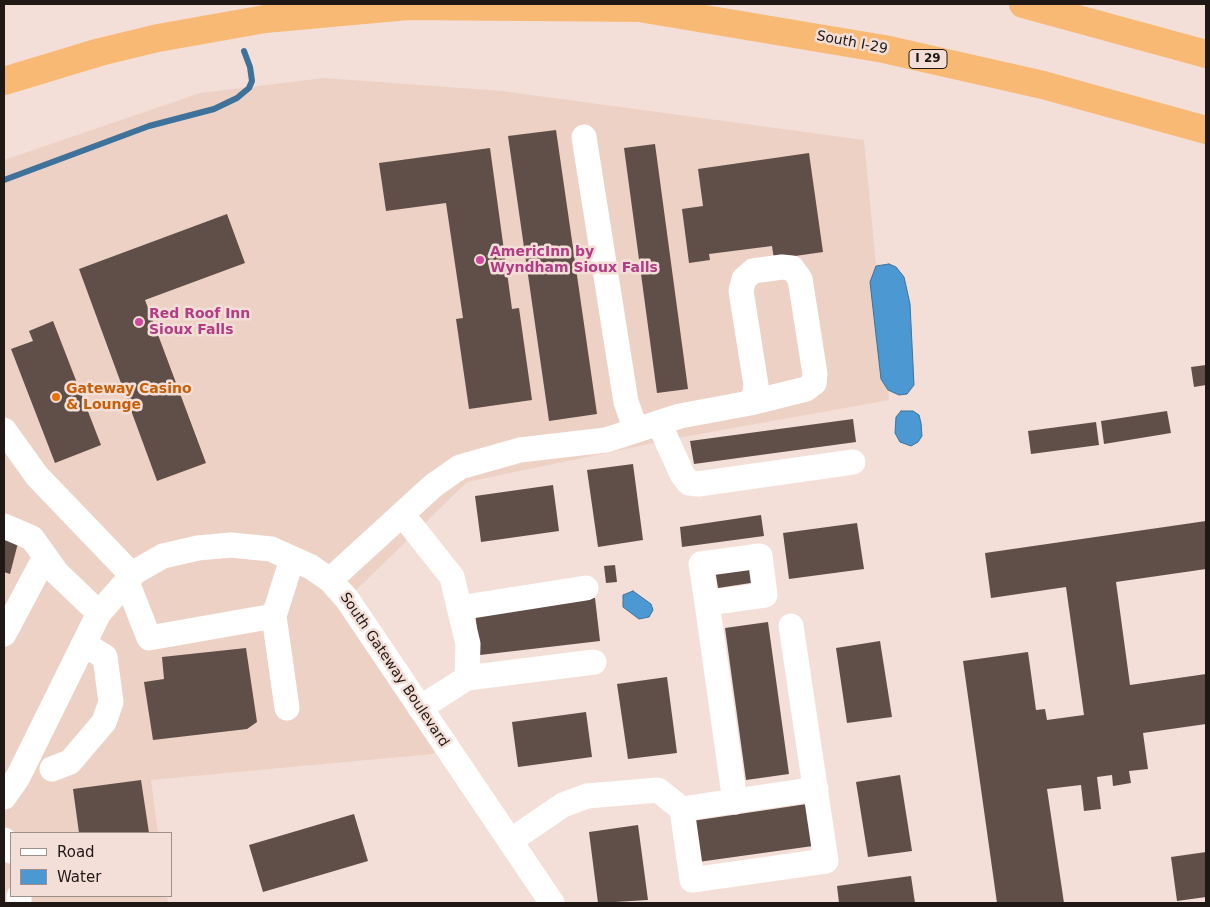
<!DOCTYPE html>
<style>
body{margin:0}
#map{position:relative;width:1210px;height:907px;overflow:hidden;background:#f3dfd7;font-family:"DejaVu Sans",sans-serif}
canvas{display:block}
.frame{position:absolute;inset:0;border:5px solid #1f1815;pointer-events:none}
.legend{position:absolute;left:10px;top:832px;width:162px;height:65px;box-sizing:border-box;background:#f3dfd7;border:1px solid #9e8f89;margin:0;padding:6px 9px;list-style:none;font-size:15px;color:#1f1815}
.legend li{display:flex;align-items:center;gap:10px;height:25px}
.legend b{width:25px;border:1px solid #9e8f89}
</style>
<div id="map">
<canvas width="1210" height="907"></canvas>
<div class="frame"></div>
<ul class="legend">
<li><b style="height:6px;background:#fff"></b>Road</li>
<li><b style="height:14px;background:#4c98d3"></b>Water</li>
</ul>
</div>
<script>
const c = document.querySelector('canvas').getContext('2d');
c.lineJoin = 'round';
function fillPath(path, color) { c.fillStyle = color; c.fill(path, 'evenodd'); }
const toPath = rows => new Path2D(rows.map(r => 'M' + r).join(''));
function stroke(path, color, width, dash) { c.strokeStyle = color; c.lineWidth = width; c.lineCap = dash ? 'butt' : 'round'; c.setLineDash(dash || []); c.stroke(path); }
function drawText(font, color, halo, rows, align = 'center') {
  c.font = font + ' "DejaVu Sans",sans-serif'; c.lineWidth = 5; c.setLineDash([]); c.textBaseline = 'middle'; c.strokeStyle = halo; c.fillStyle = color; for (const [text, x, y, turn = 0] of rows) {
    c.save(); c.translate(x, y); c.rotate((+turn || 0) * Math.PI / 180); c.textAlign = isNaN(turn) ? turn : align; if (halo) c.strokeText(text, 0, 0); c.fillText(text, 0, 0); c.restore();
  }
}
fillPath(toPath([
 [324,78,502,91,864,140,889,400,683,437,467,482,347,599,455,742,432,754,151,780,158,833,11,833,11,896,167,896,168,903,4,903,4,160,200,93]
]), '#edd1c5');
const water = toPath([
 [889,264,896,267,904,277,910,304,914,385,907,394,899,395,888,390,881,379,870,282,876,266,889,264],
 [901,411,913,411,919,415,921,423,922,436,918,442,911,446,900,442,895,433,896,417,901,411],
 [633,591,651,604,653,610,649,617,639,619,623,607,623,595,633,591]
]);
fillPath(water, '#4c98d3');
stroke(water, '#3e729a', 1);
stroke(toPath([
 [4,180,149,126,214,109,237,98,249,88,252,81,250,67,244,51]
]), '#3e729a', 6);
fillPath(toPath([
 [556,130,597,414,549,421,508,136],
 [655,144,688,389,657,393,624,148],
 [490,148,512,309,519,308,532,400,469,409,456,319,463,318,446,203,386,211,379,163],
 [809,153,823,252,774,259,772,246,709,254,710,260,689,263,682,209,703,206,698,169],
 [227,214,245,263,145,300,206,463,157,481,79,269],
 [53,321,101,445,55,463,11,349,33,341,29,331],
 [1206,365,1206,385,1194,387,1191,367],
 [1167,411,1171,433,1104,444,1101,421],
 [853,419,856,442,694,464,690,441],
 [1096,422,1099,445,1031,454,1028,431],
 [633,464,643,540,598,547,587,470],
 [553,485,559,531,481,542,475,496],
 [761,515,764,536,682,547,680,527],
 [1206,521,1206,569,1116,582,1130,685,1206,674,1206,724,1143,733,1148,769,1129,771,1131,783,1113,786,1112,775,1097,777,1101,809,1084,811,1081,785,1047,789,1064,903,997,903,963,661,1028,652,1036,710,1045,709,1047,720,1084,715,1066,587,991,598,985,553],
 [857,523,864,569,789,579,783,533],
 [4,539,18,543,10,574,4,572],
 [754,564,757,582,718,588,715,569],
 [615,565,617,582,606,583,604,566],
 [595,598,600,641,480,655,475,612],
 [768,622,789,774,746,780,725,628],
 [880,641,892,717,847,723,836,648],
 [246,648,257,722,247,729,153,740,144,682,164,679,162,657],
 [667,677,677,753,628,759,617,684],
 [586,712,592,757,518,767,512,722],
 [900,775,912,851,868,857,856,782],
 [141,780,149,833,79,833,73,789],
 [807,804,813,846,698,862,692,821],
 [354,814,368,861,263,892,249,845],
 [638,825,648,900,598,903,589,832],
 [1206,852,1206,897,1177,901,1171,857],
 [911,876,915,903,839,903,837,886]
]), '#5f4f48');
stroke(toPath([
 [584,137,626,402,636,430],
 [659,423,682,474,689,483,698,484,853,462],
 [4,430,37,476,132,575],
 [402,514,452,577,468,644,467,678,420,708],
 [4,526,32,538,57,573,99,613],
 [330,580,434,485,460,467,520,450,606,440,680,416,750,403,806,389,814,383,815,374,800,279,792,268,782,267,753,271,744,279,741,291,756,385,755,393,750,403],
 [127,582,149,638,274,616,292,559],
 [707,603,765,595,760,556,701,564,707,603,735,802],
 [459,608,586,588],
 [274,616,287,708],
 [4,634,45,557],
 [467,678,594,662],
 [52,769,70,762,104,722,111,702,105,657,84,644],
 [4,797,18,777,99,613,135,572,163,556,198,548,231,545,271,549,311,567,330,580,347,599,552,903],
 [682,809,692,880,826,861,791,626],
 [4,840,11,851],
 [510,841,563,805,587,796,658,790,682,809,816,789],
 [19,903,19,896]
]), '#fff', 25);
stroke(toPath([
 [1023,4,1206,54],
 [627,6,884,49,1043,85,1206,130],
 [4,81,100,52,158,38,265,19,408,6,645,8]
]), '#f8b974', 28);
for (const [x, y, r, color] of [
 [480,260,5,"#d1479c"],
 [139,322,5,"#d1479c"],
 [56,397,5,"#e8710a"]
]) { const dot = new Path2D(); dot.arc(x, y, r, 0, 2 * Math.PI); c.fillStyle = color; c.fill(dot); stroke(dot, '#f3dfd7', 2); }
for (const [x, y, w] of [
 [928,59,38]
]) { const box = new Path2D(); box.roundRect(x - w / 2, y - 9.5, w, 19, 4); c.fillStyle = '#f3dfd7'; c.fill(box); stroke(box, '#1f1815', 1); }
drawText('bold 12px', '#1f1815', null, [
 ["I 29",928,59]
]);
drawText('14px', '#1f1815', '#f3dfd7', [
 ["South I-29",852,43,11],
 ["South Gateway Boulevard",394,670,56]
]);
drawText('bold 14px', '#b23c85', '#f3dfd7', [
 ["AmericInn by",490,252],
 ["Wyndham Sioux Falls",490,268],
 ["Red Roof Inn",149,314],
 ["Sioux Falls",149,330]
], 'left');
drawText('bold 14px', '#c56008', '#f3dfd7', [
 ["Gateway Casino",66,389],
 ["& Lounge",66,405]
], 'left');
</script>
